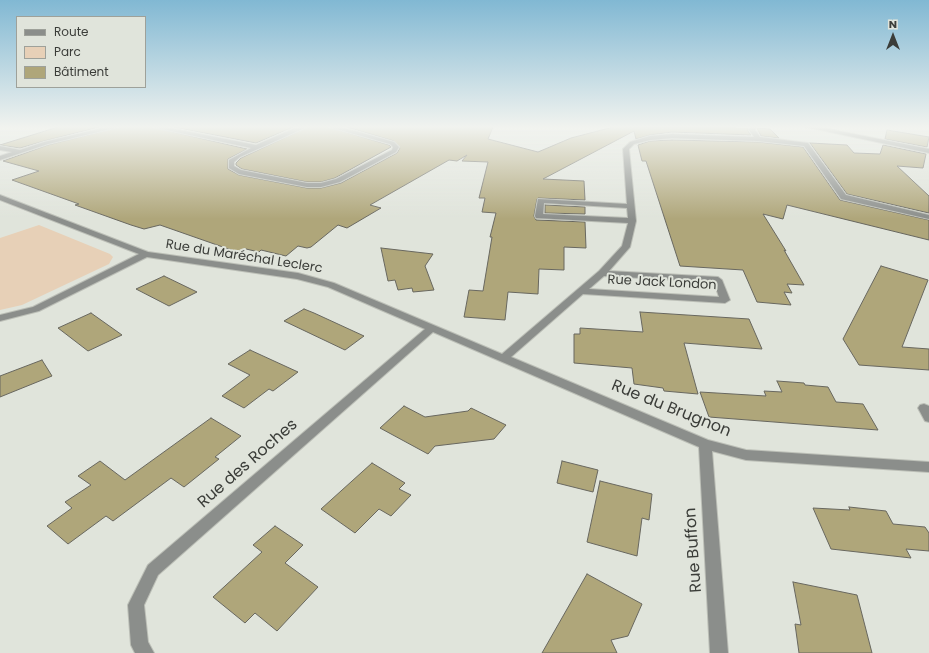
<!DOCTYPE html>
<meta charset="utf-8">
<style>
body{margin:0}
#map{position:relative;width:929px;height:653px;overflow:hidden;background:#e0e4db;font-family:Poppins,sans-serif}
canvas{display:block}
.legend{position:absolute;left:16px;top:16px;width:130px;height:72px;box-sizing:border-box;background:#e0e4db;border:1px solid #9ea19a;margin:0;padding:5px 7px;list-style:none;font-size:12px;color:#3b3d39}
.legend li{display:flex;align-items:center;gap:8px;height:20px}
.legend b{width:20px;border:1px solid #9ea19a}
.north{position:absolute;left:873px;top:16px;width:40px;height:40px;-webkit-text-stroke:3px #e0e4db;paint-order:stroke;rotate:0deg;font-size:11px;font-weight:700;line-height:16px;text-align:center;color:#3b3d39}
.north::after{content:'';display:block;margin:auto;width:14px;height:18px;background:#3b3d39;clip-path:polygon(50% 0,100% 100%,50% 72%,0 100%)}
</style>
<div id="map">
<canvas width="929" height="653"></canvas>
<ul class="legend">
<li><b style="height:5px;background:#8b8e8b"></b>Route</li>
<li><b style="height:11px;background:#e7d0b7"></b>Parc</li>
<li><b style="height:11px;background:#afa67a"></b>Bâtiment</li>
</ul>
<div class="north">N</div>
</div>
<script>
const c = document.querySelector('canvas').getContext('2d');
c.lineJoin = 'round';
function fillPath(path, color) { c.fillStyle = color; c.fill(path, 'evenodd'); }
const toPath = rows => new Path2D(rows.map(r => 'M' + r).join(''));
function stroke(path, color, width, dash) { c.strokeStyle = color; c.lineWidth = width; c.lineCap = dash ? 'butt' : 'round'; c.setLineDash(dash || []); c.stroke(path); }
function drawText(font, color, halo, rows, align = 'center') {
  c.font = font + ' Poppins,sans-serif'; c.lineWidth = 4; c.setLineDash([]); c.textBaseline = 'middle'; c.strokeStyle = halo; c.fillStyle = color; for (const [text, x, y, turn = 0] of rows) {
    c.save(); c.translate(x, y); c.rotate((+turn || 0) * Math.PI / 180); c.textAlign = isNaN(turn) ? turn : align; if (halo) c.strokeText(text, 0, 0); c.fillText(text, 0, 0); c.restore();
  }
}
fillPath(toPath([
 [39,225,110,254,113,257,109,264,22,305,0,310,0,238]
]), '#e7d0b7');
const building = toPath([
 [58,127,99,127,44,141,20,148,0,145,58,127],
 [120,127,151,127,247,149,228,159,228,169,239,175,307,188,321,188,341,183,397,153,400,148,394,141,347,127,493,127,488,139,538,152,571,138,613,127,748,128,748,131,751,135,672,132,650,135,636,139,634,131,543,179,584,181,585,200,538,198,537,199,534,216,536,220,585,222,586,248,564,247,564,270,539,269,538,294,508,292,505,320,464,317,469,290,483,291,492,237,490,237,496,213,482,212,485,198,479,198,488,162,462,161,467,155,457,161,449,160,370,205,381,208,347,228,338,225,311,247,307,248,298,246,286,256,261,250,259,252,246,249,240,253,160,225,144,229,131,225,75,205,79,204,12,180,39,171,3,161,48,145,120,127],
 [174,127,293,127,256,143,174,127],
 [308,127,328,127,389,145,391,147,335,178,321,182,307,182,242,169,236,165,236,163,241,158,308,127],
 [757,128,770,129,779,138,761,136,757,128],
 [887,130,929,137,927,147,885,139,887,130],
 [672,140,758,142,803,147,840,200,929,220,929,240,787,205,783,219,763,214,786,251,784,250,804,285,787,284,792,293,784,292,791,305,757,302,743,270,680,266,646,161,642,161,638,145,650,141,672,140],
 [810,143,847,145,854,153,880,154,883,145,926,154,923,168,897,166,929,196,929,213,847,194,810,143],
 [545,205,585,207,585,214,545,213,545,205],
 [381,248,433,254,425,266,434,290,413,292,412,288,398,290,395,280,388,281,381,248],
 [881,266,928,280,902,347,929,349,929,370,859,365,843,339,881,266],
 [164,276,195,291,197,292,169,306,136,289,164,276],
 [304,309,314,313,364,336,345,350,284,321,304,309],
 [640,312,749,319,762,349,684,343,698,394,664,391,663,388,634,384,632,368,574,363,574,334,580,334,580,328,643,332,640,312],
 [91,313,122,335,88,351,58,328,91,313],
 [250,350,298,372,273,391,269,389,244,408,222,396,250,375,228,364,250,350],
 [42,360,52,376,0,397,0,376,42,360],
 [777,381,804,383,805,385,828,387,836,402,863,404,878,430,709,417,700,392,766,396,764,391,782,392,777,381],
 [404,406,425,417,468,411,471,408,506,425,494,439,435,446,428,454,380,428,404,406],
 [211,418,241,436,215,457,219,459,184,487,171,478,113,521,106,516,68,544,47,526,72,508,65,502,91,485,78,476,100,461,125,480,211,418],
 [562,461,598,470,593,492,557,483,562,461],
 [372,463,405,483,399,489,411,495,391,516,379,509,355,533,321,509,372,463],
 [600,481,652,494,649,520,642,518,637,556,587,542,600,481],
 [849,507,886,511,893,524,925,527,929,533,929,551,906,549,911,558,831,549,813,508,850,510,849,507],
 [275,526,303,545,285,563,318,587,277,631,255,613,245,623,213,597,262,552,253,545,275,526],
 [587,574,642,604,628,636,611,640,617,653,542,653,587,574],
 [793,582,857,595,872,653,799,653,795,624,801,625,793,582]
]);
fillPath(building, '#afa67a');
stroke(building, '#68675f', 1);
const minor = toPath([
 [107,127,119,127,48,144,0,160,0,156,12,152,0,150,0,146,20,150,44,142,107,127],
 [152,127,165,127,256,145,295,128,307,127,240,157,234,162,234,166,241,170,307,183,321,183,336,179,392,150,393,147,390,144,329,127,340,127,359,132,394,142,399,147,396,152,340,182,321,187,307,187,239,174,229,168,229,160,251,148,152,127],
 [750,127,756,127,755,130,760,137,808,143,846,195,929,215,929,219,841,199,804,146,758,141,672,138,650,140,634,144,629,149,636,221,630,247,609,271,718,277,722,280,730,300,725,303,583,294,511,357,708,440,746,450,929,462,929,472,746,460,712,451,728,653,710,653,699,447,433,332,158,575,144,605,148,642,154,653,135,653,131,645,128,605,148,565,425,329,328,287,297,279,147,257,39,311,0,321,0,315,33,307,139,254,0,200,0,195,148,252,298,273,334,283,502,354,599,271,622,246,628,223,536,218,535,216,538,199,627,204,623,149,630,142,650,136,672,134,754,137,749,130,750,127],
 [544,203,627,208,628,218,543,214,544,203],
 [604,276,714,282,719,297,589,289,604,276],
 [806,127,819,127,929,149,929,153,806,127],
 [924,404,929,406,929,422,925,421,918,408,920,405,924,404]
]);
stroke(minor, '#bcbfb7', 2);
fillPath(minor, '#8b8e8b');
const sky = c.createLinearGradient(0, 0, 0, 219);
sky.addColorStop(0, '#81b8d3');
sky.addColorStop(0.58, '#f1f3ef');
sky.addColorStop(1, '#f1f3ef00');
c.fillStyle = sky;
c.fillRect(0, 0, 929, 219);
drawText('13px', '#3b3d39', '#e0e4db', [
 ["Rue du Maréchal Leclerc",244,257,9],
 ["Rue Jack London",662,283,3]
]);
drawText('16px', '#3b3d39', '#e0e4db', [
 ["Rue du Brugnon",671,409,22],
 ["Rue des Roches",248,464,-41],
 ["Rue Buffon",694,550,-94]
]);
</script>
